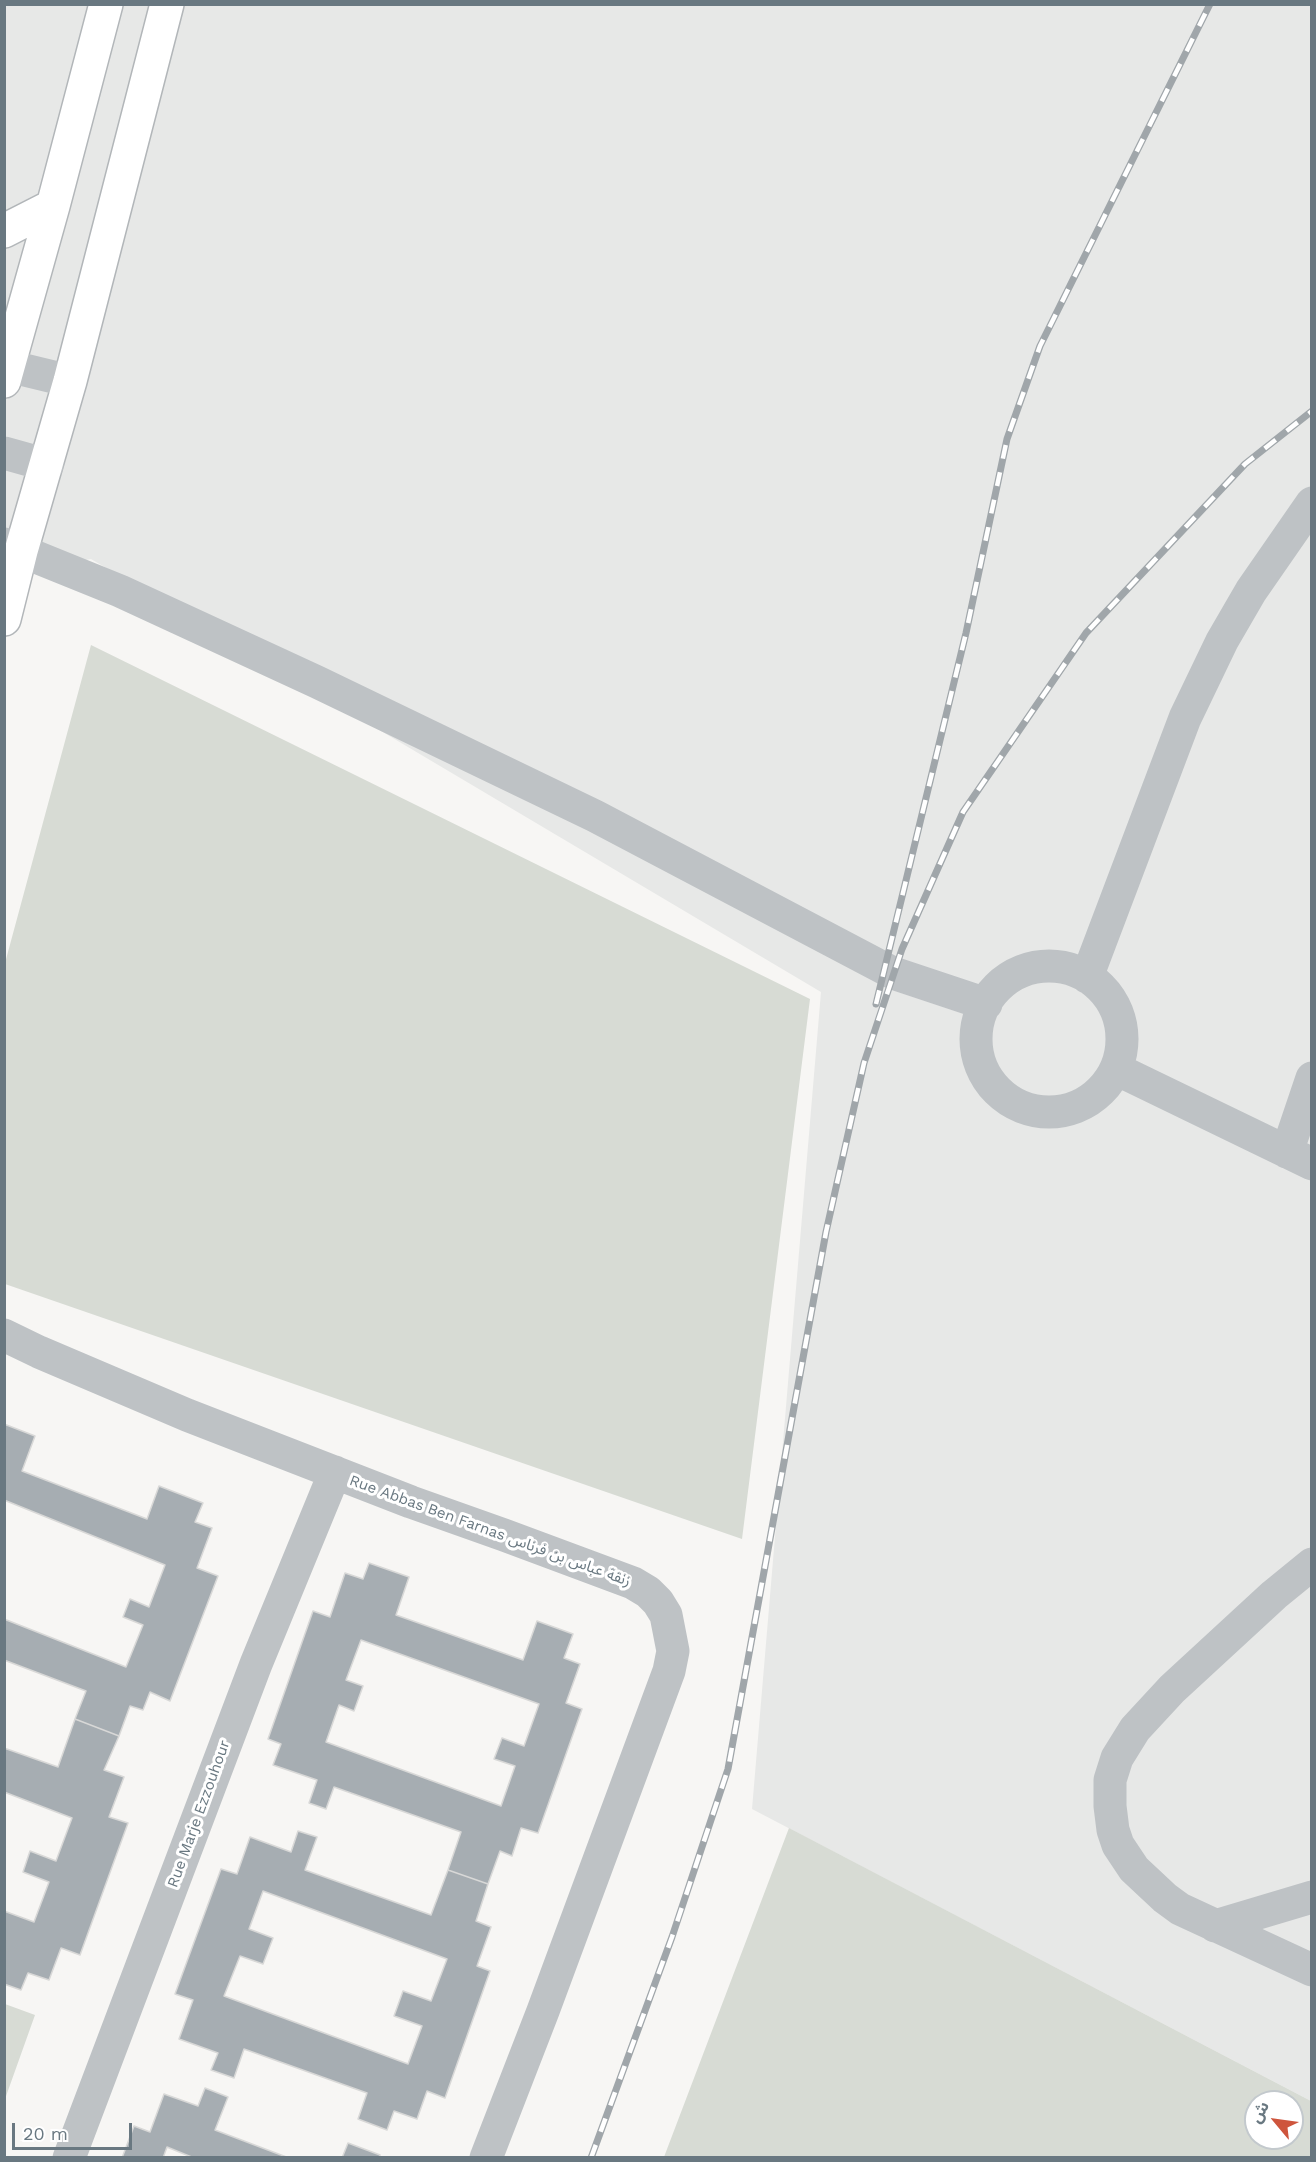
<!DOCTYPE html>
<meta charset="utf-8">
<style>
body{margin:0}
#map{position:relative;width:1316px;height:2162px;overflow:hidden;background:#f7f6f4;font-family:"Work Sans","Noto Sans Arabic",sans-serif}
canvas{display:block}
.frame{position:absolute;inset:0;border:6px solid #697881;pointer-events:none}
.north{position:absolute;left:1244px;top:2090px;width:60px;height:60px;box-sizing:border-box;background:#fff;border:2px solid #c3c9cd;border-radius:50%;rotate:299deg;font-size:16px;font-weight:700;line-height:24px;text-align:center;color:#697881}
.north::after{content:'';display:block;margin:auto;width:21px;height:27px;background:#ce553d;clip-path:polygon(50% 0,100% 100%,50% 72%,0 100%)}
.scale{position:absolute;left:12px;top:2123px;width:120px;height:27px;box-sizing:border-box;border:3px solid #697881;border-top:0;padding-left:8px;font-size:18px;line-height:21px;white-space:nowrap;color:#697881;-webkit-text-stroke:4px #fff;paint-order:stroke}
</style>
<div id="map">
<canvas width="1316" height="2162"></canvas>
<div class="frame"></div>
<div class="north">ش</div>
<div class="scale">20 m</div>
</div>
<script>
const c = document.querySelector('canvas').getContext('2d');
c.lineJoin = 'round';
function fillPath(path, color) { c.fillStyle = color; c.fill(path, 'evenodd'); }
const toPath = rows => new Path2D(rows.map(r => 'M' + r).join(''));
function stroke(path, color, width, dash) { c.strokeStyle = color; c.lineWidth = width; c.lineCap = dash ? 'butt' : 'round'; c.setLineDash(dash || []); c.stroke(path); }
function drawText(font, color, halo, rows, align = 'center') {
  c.font = font + ' "Work Sans","Noto Sans Arabic",sans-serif'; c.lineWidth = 6; c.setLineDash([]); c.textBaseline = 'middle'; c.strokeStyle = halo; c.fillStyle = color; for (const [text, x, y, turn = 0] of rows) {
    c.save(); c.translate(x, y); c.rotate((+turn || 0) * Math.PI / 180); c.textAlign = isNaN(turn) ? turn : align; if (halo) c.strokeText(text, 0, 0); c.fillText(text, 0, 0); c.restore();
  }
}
fillPath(toPath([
 [5,5,1311,5,1311,2101,752,1809,821,992,91,559,5,574]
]), '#e7e8e7');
fillPath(toPath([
 [91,645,810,999,742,1539,5,1284,5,963],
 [789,1828,1311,2101,1311,2157,664,2157],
 [1256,2102,1292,2102,1292,2138,1256,2138],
 [5,2004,35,2015,5,2099,4,2004]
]), '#d7dbd4');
const building = toPath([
 [4,1424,35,1436,22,1471,147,1519,159,1486,203,1503,195,1522,212,1528,197,1568,218,1576,170,1701,150,1692,143,1710,130,1706,119,1736,75,1719,86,1691,4,1660,4,1619,126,1667,143,1625,123,1617,130,1599,149,1607,165,1565,4,1500,4,1424],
 [369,1563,409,1577,396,1615,523,1660,537,1621,573,1634,564,1658,580,1664,566,1703,582,1709,538,1833,521,1828,512,1856,500,1851,488,1884,448,1870,461,1832,334,1787,326,1809,309,1803,317,1780,273,1765,281,1744,268,1739,313,1611,330,1617,345,1573,363,1579,369,1563],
 [361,1640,539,1704,524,1746,502,1738,494,1759,515,1766,501,1806,326,1742,339,1705,354,1711,363,1686,346,1680,361,1640],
 [75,1719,119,1736,104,1770,124,1777,109,1817,128,1823,80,1955,61,1948,49,1980,28,1973,21,1990,4,1984,4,1911,34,1922,49,1882,23,1872,30,1851,56,1861,72,1818,4,1792,4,1748,58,1767,75,1719],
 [298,1831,317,1837,305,1870,431,1915,448,1870,488,1884,476,1921,491,1927,477,1966,490,1971,445,2098,427,2091,417,2119,394,2111,387,2130,358,2119,367,2093,244,2049,234,2078,211,2070,218,2053,179,2039,193,2000,175,1994,221,1869,237,1874,250,1837,291,1852,298,1831],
 [263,1891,447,1959,431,2001,403,1991,394,2016,422,2026,408,2064,224,1996,240,1956,263,1964,273,1938,249,1929,263,1891],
 [205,2088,228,2097,215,2130,289,2158,194,2158,167,2147,163,2158,122,2158,134,2126,150,2132,164,2094,198,2106,205,2088],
 [348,2143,380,2155,379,2158,342,2158,348,2143]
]);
fillPath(building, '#a6adb2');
stroke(building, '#d8d8d7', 1.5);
const major = toPath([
 [4,231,53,206],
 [4,381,53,206,106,4],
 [4,619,21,551,70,381,167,4]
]);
stroke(major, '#b2b6b9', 36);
stroke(toPath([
 [4,365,70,381],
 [4,453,47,465],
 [4,544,120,591,317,682,595,816,893,973,986,1004],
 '976 1039a73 73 0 1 1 146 0a73 73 0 1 1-146 0Z',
 [1087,977,1185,718,1222,641,1251,591,1312,503],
 [1116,1069,1312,1164],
 [1287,1152,1312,1078],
 [4,1335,39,1352,187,1415,411,1502,504,1535,633,1583,648,1592,658,1602,666,1615,673,1651,669,1671,543,2011,486,2158],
 [1312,1564,1274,1595,1172,1689,1135,1729,1117,1758,1110,1780,1110,1806,1113,1830,1118,1845,1134,1869,1165,1898,1180,1909,1312,1970],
 [1215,1926,1312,1897],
 [69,2158,256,1664,335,1472]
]), '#bec2c5', 33);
stroke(major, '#fff', 33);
const rail = toPath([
 [876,1004,966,633,1007,439,1040,346,1210,4],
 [591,2158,672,1937,728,1769,826,1232,864,1063,902,949,963,812,1086,633,1245,464,1312,411]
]);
stroke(rail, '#a0a6aa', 7);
stroke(rail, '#fff', 4.5, [14]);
drawText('15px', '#697881', '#fff', [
 ["Rue Abbas Ben Farnas زنقة عباس بن فرناس",490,1531,20],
 ["Rue Marje Ezzouhour",199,1814,-70]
]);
</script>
